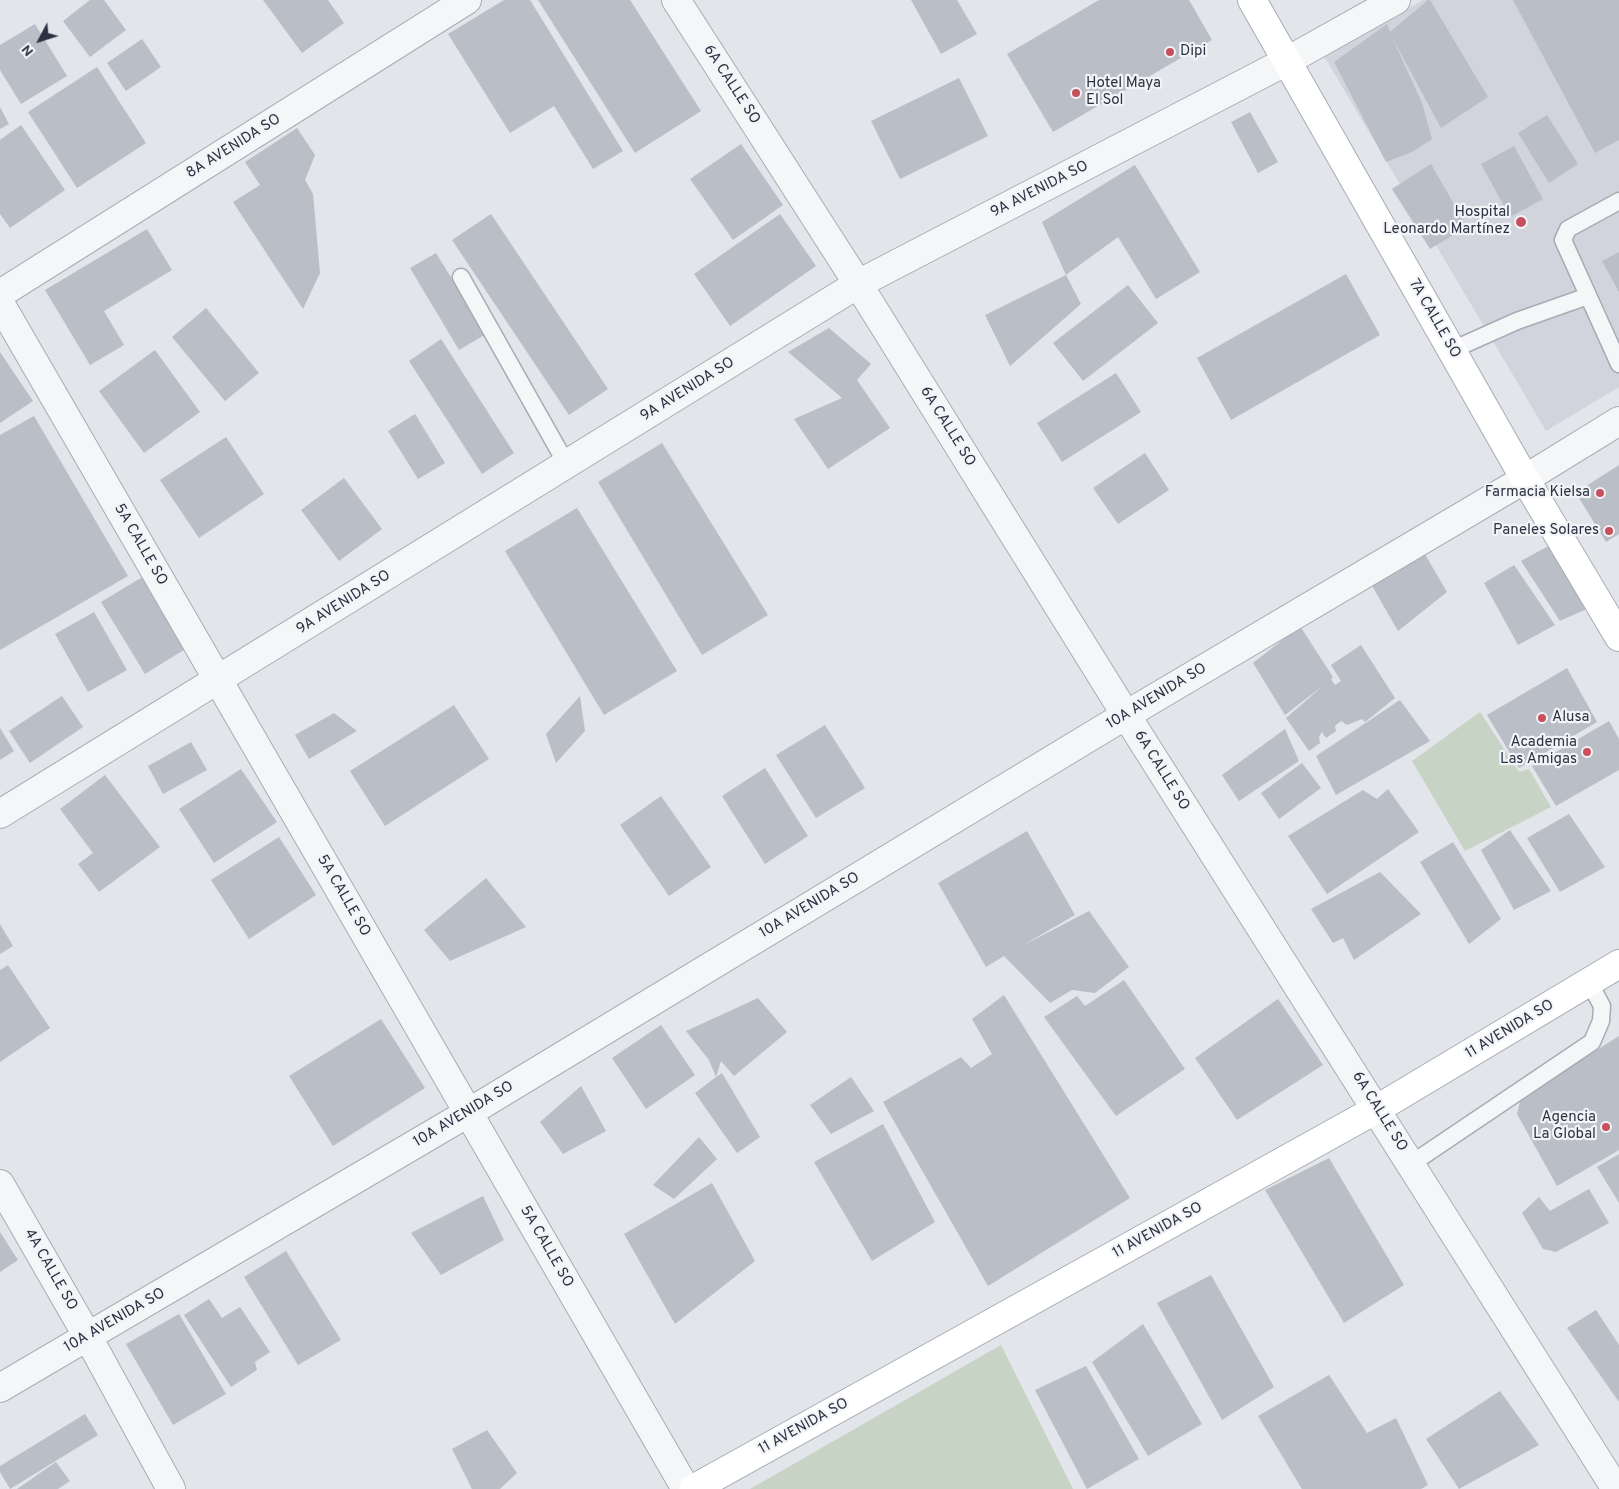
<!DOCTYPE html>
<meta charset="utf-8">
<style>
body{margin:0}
#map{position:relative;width:1619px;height:1489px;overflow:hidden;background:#e2e5ea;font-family:Overpass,sans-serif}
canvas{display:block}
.north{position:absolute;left:15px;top:15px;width:50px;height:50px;-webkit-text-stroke:4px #f2f4f7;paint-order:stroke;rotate:230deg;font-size:14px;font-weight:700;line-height:20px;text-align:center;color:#2b3241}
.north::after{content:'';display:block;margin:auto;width:18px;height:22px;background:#2b3241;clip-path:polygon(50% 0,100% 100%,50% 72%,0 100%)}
</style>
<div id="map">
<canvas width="1619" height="1489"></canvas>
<div class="north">N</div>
</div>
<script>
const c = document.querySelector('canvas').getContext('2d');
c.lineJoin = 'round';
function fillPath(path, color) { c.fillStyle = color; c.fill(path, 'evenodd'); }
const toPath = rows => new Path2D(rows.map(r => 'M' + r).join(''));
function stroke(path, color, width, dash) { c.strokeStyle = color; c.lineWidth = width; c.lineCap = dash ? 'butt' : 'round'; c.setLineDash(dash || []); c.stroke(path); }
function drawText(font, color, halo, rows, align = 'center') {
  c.font = font + ' Overpass,sans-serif'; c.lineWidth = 4.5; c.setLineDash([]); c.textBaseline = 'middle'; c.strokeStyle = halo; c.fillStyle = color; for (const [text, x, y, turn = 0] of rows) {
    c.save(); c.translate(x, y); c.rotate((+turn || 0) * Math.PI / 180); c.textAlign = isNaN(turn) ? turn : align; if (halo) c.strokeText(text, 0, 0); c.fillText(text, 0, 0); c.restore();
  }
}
fillPath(toPath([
 [1423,0,1619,0,1619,387,1546,431,1324,56]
]), '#d1d4dc');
fillPath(toPath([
 [1480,712,1519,772,1529,769,1551,807,1465,851,1412,761],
 [1001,1345,1073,1489,750,1489]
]), '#c7d3c4');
fillPath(toPath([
 [90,0,104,0,126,30,90,57,63,21],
 [263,0,328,0,344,23,302,53],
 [504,0,530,0,623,151,593,169,554,106,510,133,448,34],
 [538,0,630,0,701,111,635,153],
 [911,0,957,0,977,34,941,54],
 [1099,0,1189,0,1212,40,1053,132,1007,54],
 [1428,0,1430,0,1488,97,1441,128,1392,37,1422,103,1432,139,1412,152,1386,162,1334,62,1387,24,1390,32],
 [1513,0,1619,0,1619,140,1595,153],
 [35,24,67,76,21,104,0,70,0,45],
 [142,39,161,67,126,91,107,63],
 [97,67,146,143,77,188,28,112],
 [959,78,988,136,900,179,871,121],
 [0,107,9,124,0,129],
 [1250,112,1278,162,1258,173,1231,122],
 [1547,115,1578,164,1549,183,1518,133],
 [21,125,65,190,10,228,0,214,0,140],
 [297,128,315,155,305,180,313,194,320,273,303,309,233,202,260,185,245,162],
 [741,144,783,205,733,240,690,179],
 [1514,146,1543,199,1510,217,1481,164],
 [1431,164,1467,227,1430,249,1392,189],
 [1135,165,1200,272,1156,299,1118,237,1066,275,1042,222],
 [491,214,608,389,569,415,452,240],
 [780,214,816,266,730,326,694,274],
 [147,229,172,270,104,311,124,345,90,365,45,290],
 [1619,252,1619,292,1602,261],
 [436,253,486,334,459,350,410,268],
 [1346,274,1380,335,1231,420,1197,358],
 [1066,275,1081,304,1010,366,985,315],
 [1128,285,1158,323,1083,381,1053,343],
 [206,308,259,373,225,401,172,337],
 [829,328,871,364,857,380,890,428,828,469,794,419,842,398,788,352],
 [441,339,514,453,482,474,409,361],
 [155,350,200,412,144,453,99,391],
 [0,352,33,401,0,423],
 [1116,373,1141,412,1062,462,1037,423],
 [415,414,445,463,418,479,388,431],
 [34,416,128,576,0,650,0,435],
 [226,437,264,494,199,538,160,480],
 [662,443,768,615,702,655,598,482],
 [1145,453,1169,490,1118,524,1093,488],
 [1619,465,1619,534,1606,542,1579,498,1583,488],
 [344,478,382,529,339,561,301,510],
 [577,508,677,671,604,715,505,551],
 [1552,544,1591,607,1560,621,1521,561],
 [1423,551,1447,592,1398,631,1371,584],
 [1514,565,1555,625,1518,645,1484,583],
 [144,576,187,648,145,674,101,602],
 [94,612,127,670,88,692,55,634],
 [1300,626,1333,677,1331,679,1335,685,1341,681,1331,665,1361,645,1395,698,1365,722,1362,719,1347,725,1341,721,1335,726,1336,731,1326,738,1322,732,1319,737,1320,743,1309,751,1286,718,1324,685,1285,715,1253,663],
 [1567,668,1597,722,1519,768,1487,715],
 [62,696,83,727,30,763,9,731],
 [580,696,585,731,556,763,546,734],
 [1400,700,1430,741,1336,795,1316,756],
 [454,705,489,759,385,826,350,771],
 [334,713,357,731,309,759,295,735],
 [1609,721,1619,739,1619,770,1556,806,1532,766],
 [825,725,865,788,816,818,776,755],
 [0,728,14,751,0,760],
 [1285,729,1299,761,1239,801,1222,775],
 [191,742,207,770,163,794,148,766],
 [1302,763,1321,788,1279,819,1261,793],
 [765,768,808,836,765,864,722,796],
 [241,769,277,822,214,863,179,809],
 [105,775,160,847,99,892,78,864,93,853,60,809],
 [1388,789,1419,832,1327,894,1288,836,1363,790,1377,799],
 [661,796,711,867,669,896,620,825],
 [1569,814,1605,867,1560,892,1527,838],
 [1510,830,1551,891,1514,910,1481,850],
 [1027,831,1075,915,1020,947,1089,911,1129,967,1095,993,1072,990,1050,1003,1004,956,986,967,938,883],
 [279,837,316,895,249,939,211,880],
 [1453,842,1501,919,1469,944,1420,862],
 [1380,872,1421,914,1354,960,1343,938,1333,943,1311,909],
 [486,878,526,927,450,961,424,930],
 [0,924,13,946,0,954],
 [8,965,50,1028,0,1062,0,970],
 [1124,980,1185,1069,1116,1116,1044,1017,1077,996,1085,1006],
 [1004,995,1130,1198,988,1286,883,1102,961,1057,971,1068,992,1054,972,1019],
 [758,998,787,1032,734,1076,721,1061,716,1077,722,1073,760,1137,737,1153,695,1093,716,1077,709,1060,686,1031],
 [1278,999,1323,1065,1237,1120,1195,1058],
 [381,1019,425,1088,333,1146,289,1076],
 [661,1025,695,1075,646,1109,612,1058],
 [1619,1036,1619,1150,1557,1186,1517,1114,1521,1098],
 [851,1077,874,1111,831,1134,810,1105],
 [581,1086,606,1131,563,1154,540,1122],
 [883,1124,935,1222,872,1261,814,1162],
 [699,1137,717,1159,674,1199,653,1185],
 [1619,1154,1619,1203,1597,1167],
 [1329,1158,1404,1285,1344,1323,1265,1190],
 [712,1183,755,1261,675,1324,624,1234],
 [1589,1189,1609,1223,1556,1252,1543,1249,1522,1213,1539,1197,1550,1211],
 [483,1196,504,1240,441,1275,411,1233],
 [0,1232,18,1260,0,1272],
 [286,1251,341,1340,298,1365,244,1277],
 [1211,1275,1274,1387,1222,1420,1157,1303],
 [209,1299,222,1318,240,1307,270,1352,255,1362,257,1370,231,1387,184,1315],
 [1596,1310,1619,1345,1619,1402,1567,1328],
 [179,1314,226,1394,173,1425,126,1344],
 [1143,1324,1202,1424,1148,1456,1092,1362],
 [1086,1366,1139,1459,1087,1489,1035,1390],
 [1329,1375,1367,1433,1396,1418,1428,1485,1421,1489,1302,1489,1258,1416],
 [1500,1391,1539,1445,1459,1489,1426,1439],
 [85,1414,98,1435,10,1489,0,1472,0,1466],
 [487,1430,517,1473,500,1489,472,1489,452,1449],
 [56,1462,70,1481,58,1489,17,1489]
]), '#babec6');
const lane = toPath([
 [1619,201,1568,229,1563,240,1619,364],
 [461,277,567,465],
 [1452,350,1517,321,1588,296],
 [1411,1164,1592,1042,1601,1021,1602,1006,1589,982]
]);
const street = toPath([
 [676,0,858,284,1126,715,1616,1489],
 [0,294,467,0],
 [0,303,686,1489],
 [0,814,858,284,1287,61,1396,0],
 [0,1184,88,1337,171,1489],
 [0,1388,468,1113,1126,715,1525,479,1619,421]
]);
const secondary = toPath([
 [1252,0,1525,479,1619,637],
 [693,1489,1377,1109,1619,964]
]);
stroke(lane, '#a7acb4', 19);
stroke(street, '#a7acb4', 30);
stroke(secondary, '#a7acb4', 30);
stroke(lane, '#f5f6f8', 16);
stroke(street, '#f5f6f8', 28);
stroke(secondary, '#fff', 28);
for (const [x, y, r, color] of [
 [1170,52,5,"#c6505e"],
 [1076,93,5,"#c6505e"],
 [1521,222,6,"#c6505e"],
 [1600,493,5,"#c6505e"],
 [1609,531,5,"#c6505e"],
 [1542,718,5,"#c6505e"],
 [1587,752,5,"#c6505e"],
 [1606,1127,5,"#c6505e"]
]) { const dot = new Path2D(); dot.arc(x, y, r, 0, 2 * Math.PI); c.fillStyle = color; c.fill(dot); stroke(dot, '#f2f4f7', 2); }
drawText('15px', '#2b3241', '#f2f4f7', [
 ["Dipi",1180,52,"left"],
 ["Hotel Maya",1086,84,"left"],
 ["El Sol",1086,101,"left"],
 ["Hospital",1510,213],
 ["Leonardo Martínez",1510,230],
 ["Farmacia Kielsa",1590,493],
 ["Paneles Solares",1599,531],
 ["Alusa",1552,718,"left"],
 ["Academia",1577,743],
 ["Las Amigas",1577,760],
 ["Agencia",1596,1118],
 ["La Global",1596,1135]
], 'right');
drawText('15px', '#2b3241', '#f2f4f7', [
 ["6A CALLE SO",731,85,57],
 ["8A AVENIDA SO",234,147,-32],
 ["9A AVENIDA SO",1040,190,-27],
 ["7A CALLE SO",1434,319,60],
 ["9A AVENIDA SO",688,390,-32],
 ["6A CALLE SO",947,427,58],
 ["5A CALLE SO",140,545,60],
 ["9A AVENIDA SO",344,603,-32],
 ["10A AVENIDA SO",1157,697,-31],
 ["6A CALLE SO",1161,771,58],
 ["5A CALLE SO",343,896,60],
 ["10A AVENIDA SO",810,906,-31],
 ["11 AVENIDA SO",1510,1030,-31],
 ["6A CALLE SO",1379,1112,58],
 ["10A AVENIDA SO",464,1115,-31],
 ["11 AVENIDA SO",1158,1231,-29],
 ["5A CALLE SO",546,1247,60],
 ["4A CALLE SO",50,1270,60],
 ["10A AVENIDA SO",115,1321,-30],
 ["11 AVENIDA SO",804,1427,-29]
]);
</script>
